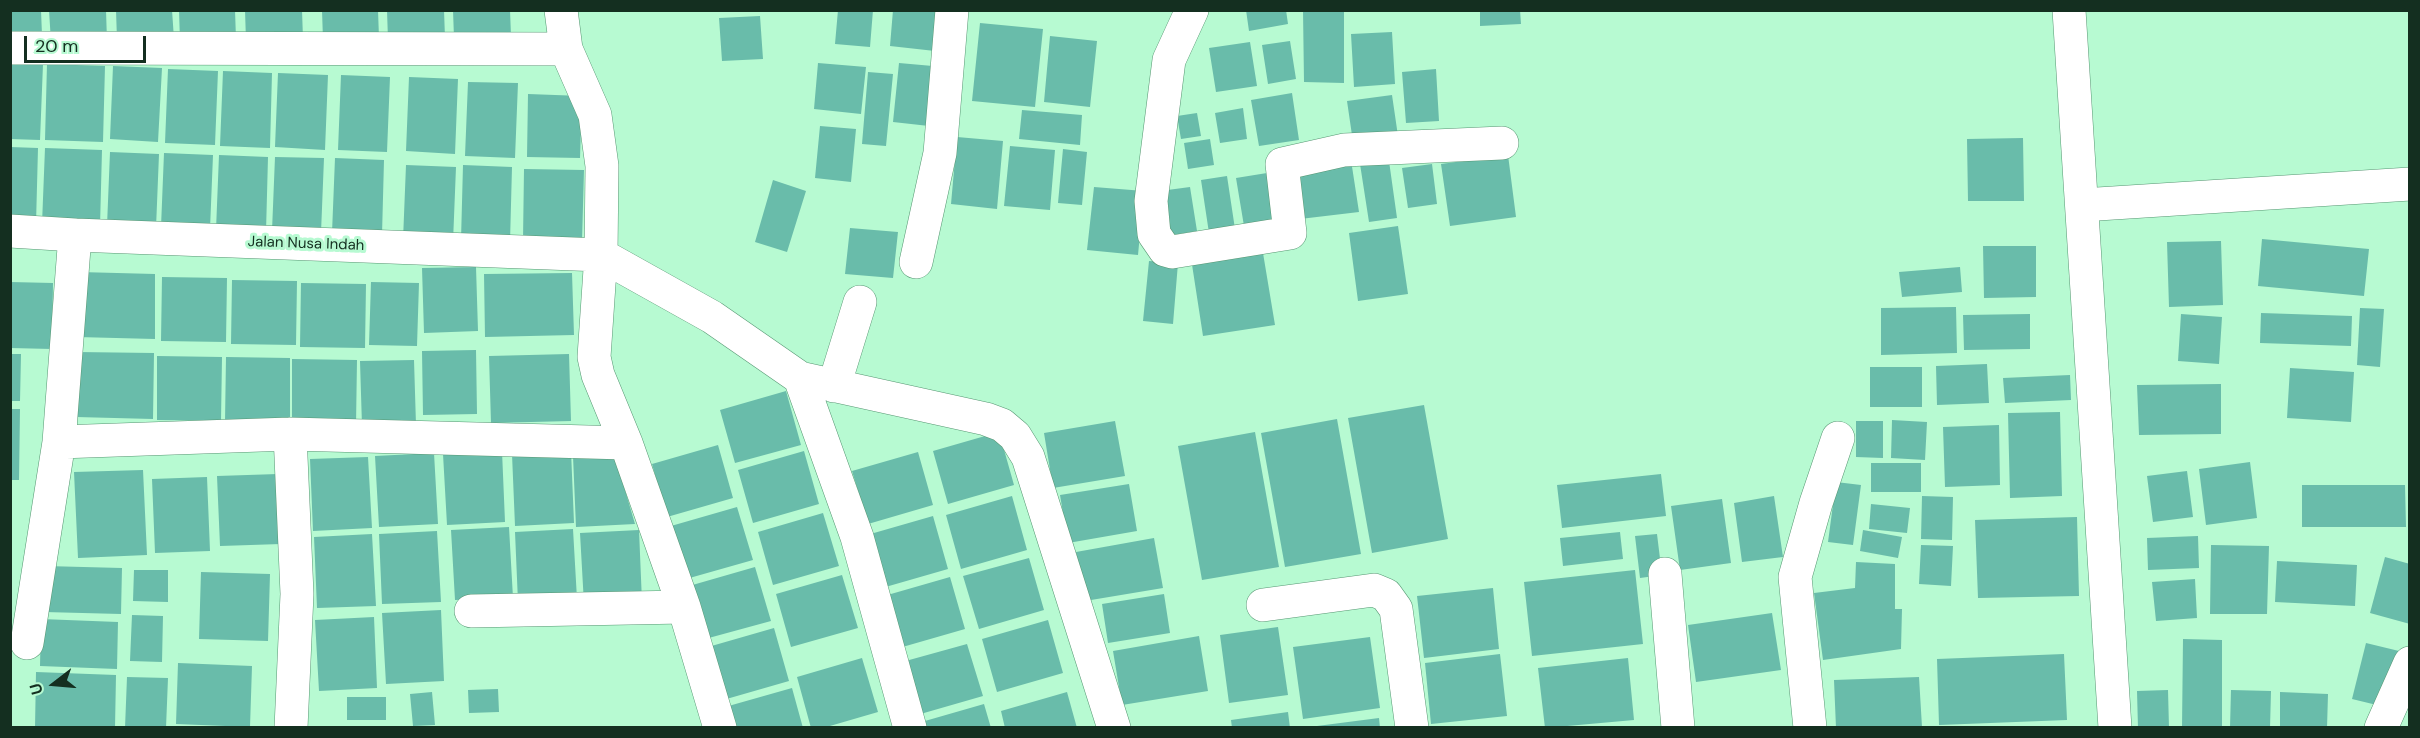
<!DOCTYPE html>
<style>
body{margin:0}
#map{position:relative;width:2420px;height:738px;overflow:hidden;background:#b7fad2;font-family:"DM Sans",sans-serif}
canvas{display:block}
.frame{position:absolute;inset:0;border:12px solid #142f20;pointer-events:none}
.north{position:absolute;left:24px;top:654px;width:60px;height:60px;-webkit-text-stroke:4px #b7fad2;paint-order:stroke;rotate:254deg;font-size:16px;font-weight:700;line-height:24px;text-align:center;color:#142f20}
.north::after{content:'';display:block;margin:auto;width:21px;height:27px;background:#142f20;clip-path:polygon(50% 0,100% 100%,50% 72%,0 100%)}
.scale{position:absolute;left:24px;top:36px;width:122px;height:27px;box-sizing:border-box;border:3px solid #142f20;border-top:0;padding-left:8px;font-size:18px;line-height:21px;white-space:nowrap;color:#142f20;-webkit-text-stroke:4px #b7fad2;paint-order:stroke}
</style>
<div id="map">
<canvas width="2420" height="738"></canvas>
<div class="frame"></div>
<div class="north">U</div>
<div class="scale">20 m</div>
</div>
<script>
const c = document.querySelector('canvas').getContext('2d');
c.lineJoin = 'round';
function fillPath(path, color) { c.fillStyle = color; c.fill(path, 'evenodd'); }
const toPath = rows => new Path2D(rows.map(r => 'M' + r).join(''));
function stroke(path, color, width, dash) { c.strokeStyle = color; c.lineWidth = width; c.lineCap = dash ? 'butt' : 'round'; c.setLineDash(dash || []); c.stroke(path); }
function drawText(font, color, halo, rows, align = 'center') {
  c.font = font + ' "DM Sans",sans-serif'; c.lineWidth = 6; c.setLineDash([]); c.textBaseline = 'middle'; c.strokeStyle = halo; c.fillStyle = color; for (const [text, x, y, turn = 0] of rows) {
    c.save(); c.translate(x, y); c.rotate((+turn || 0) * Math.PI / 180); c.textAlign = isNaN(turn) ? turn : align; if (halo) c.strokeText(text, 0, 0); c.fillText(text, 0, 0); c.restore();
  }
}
fillPath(toPath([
 [10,10,41,10,42,35,10,36],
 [49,10,106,10,107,41,51,42],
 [116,10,172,10,174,39,117,40],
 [179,10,235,10,236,39,180,41],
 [245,10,302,10,303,39,246,41],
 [322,10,378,10,379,38,323,40],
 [387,10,444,10,445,38,388,40],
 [453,10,510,10,511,36,454,38],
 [838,10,873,10,870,47,835,44],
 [893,10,939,10,935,51,890,46],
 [1246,10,1286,10,1288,24,1249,31],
 [1303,10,1344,10,1344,83,1304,82],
 [1480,10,1520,10,1521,24,1480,26],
 [760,16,763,59,722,61,719,18],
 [980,23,1043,29,1035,107,972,101],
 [1392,32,1395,84,1354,87,1351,34],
 [1050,36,1097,41,1090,107,1044,102],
 [1290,41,1296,79,1268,84,1262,45],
 [1250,42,1257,86,1216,92,1209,48],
 [10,63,43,64,40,140,10,139],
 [818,63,866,67,861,114,814,109],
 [899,63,944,67,938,127,893,122],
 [47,64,105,66,103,142,45,140],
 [113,66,162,68,158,142,110,139],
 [168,69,218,71,215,145,165,143],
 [1436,69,1439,121,1406,123,1402,72],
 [223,71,272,73,270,148,220,146],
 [868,72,893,74,886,146,862,144],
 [278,73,328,75,325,150,275,147],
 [341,75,390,77,387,152,338,150],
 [409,77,458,79,455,154,406,151],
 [468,82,518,83,515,158,465,156],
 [1292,93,1299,140,1259,146,1251,100],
 [528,94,582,96,580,158,527,157],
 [1392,95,1398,136,1353,142,1347,101],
 [1243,108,1247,139,1220,143,1215,113],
 [1022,110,1082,115,1080,145,1019,139],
 [1197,113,1201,136,1181,139,1177,116],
 [820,126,856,129,851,182,815,178],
 [957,137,1003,141,997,209,951,204],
 [2023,138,2024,201,1968,201,1967,139],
 [1210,139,1214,165,1188,169,1184,143],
 [1010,146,1055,150,1050,210,1004,206],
 [10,147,38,148,36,224,10,224],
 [45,148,102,150,100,226,42,224],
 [1063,149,1087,152,1082,205,1058,203],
 [110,152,159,154,156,228,107,226],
 [164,153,213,155,210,229,161,227],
 [219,155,268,157,266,232,216,230],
 [1508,155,1516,217,1450,226,1441,164],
 [275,157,324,158,321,233,272,231],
 [335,158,384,160,382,235,332,233],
 [1351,160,1359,212,1300,219,1293,168],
 [1389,161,1397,218,1369,222,1360,164],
 [1432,164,1437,204,1408,208,1402,168],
 [406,165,456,167,453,242,403,240],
 [463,165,512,167,510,242,461,240],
 [524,169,584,170,582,241,523,240],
 [1267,173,1276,227,1245,232,1236,178],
 [1227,176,1235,229,1209,233,1201,180],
 [773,180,806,191,787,252,755,242],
 [1094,187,1144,191,1138,255,1087,250],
 [1190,187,1197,231,1167,236,1160,191],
 [1398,226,1408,294,1358,301,1349,233],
 [850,228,898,232,893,278,845,274],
 [2262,239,2369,249,2364,296,2258,286],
 [2221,241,2223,305,2169,307,2167,242],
 [1983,246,2036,246,2036,297,1984,298],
 [1262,247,1275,325,1203,336,1191,258],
 [1149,261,1178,263,1173,324,1143,321],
 [476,267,478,331,424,333,422,268],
 [1960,267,1962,292,1902,297,1899,272],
 [79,272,155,274,155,339,77,337],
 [572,273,574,335,485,337,484,274],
 [162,277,227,278,226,342,161,341],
 [232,280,297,281,296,345,231,344],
 [10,282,53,283,52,349,10,348],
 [371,282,419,283,417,346,369,345],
 [301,283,366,284,365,348,300,347],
 [1956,307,1957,353,1881,355,1881,308],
 [2360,308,2384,309,2380,367,2357,365],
 [2261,313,2352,316,2351,346,2260,343],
 [2030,314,2030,349,1964,350,1963,315],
 [2181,314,2222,317,2219,364,2178,361],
 [476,350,477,414,423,415,422,351],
 [77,352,154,353,153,419,76,417],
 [10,354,21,354,20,401,10,401],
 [569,354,571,421,491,423,489,356],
 [157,356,222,357,221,421,157,420],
 [226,357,290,358,290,423,225,422],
 [292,359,357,360,356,425,292,424],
 [414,360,416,425,362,426,360,361],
 [1987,364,1989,403,1937,405,1936,366],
 [1870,367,1922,367,1922,407,1870,407],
 [2290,368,2354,372,2351,422,2287,418],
 [2070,375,2071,400,2005,403,2003,378],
 [2221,384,2221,434,2139,435,2137,385],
 [786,391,801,445,735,463,720,410],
 [1424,405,1448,539,1372,553,1348,418],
 [10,409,20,409,19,480,10,480],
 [2060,412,2062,496,2010,498,2008,413],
 [1337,419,1361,554,1285,567,1261,433],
 [1892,420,1927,422,1925,460,1891,458],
 [1115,421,1125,476,1053,488,1044,433],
 [1856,421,1883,421,1883,458,1856,457],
 [1999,425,2000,485,1945,487,1943,427],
 [999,432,1014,485,948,504,933,451],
 [1255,432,1279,567,1202,580,1178,446],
 [718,445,733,498,667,517,652,464],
 [502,451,505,522,447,525,443,454],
 [571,451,574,523,515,526,512,454],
 [804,451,819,504,753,523,738,470],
 [918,452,933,505,868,524,852,471],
 [434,453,438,524,379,527,375,456],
 [573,456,615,456,635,524,576,527],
 [368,457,372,528,313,531,310,459],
 [2250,462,2257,518,2206,525,2199,469],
 [1871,463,1921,463,1921,492,1871,492],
 [143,470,147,555,78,558,74,472],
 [2187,471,2193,517,2153,522,2147,476],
 [278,474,281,544,220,546,217,476],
 [1661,474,1666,516,1562,528,1557,485],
 [207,477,210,551,155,553,152,479],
 [1836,482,1861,485,1853,545,1828,542],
 [1129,484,1137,531,1068,543,1060,495],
 [2302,485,2405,485,2406,527,2302,527],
 [1012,496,1027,550,961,569,946,515],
 [1774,496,1783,557,1742,562,1734,503],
 [1922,496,1953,497,1952,540,1921,539],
 [1722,499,1731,563,1680,570,1671,506],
 [1871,504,1910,508,1907,533,1869,529],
 [737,507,753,560,686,579,671,526],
 [823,513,839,566,773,585,758,532],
 [933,516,948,569,882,588,867,535],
 [2077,517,2079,596,1978,598,1975,520],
 [509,527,513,598,455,600,451,530],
 [573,529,577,599,518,602,515,532],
 [639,530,642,602,584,604,580,533],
 [1863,530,1902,537,1898,558,1860,551],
 [437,531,441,602,382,604,379,534],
 [1620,532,1623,559,1563,566,1560,538],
 [372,534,376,606,317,608,314,537],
 [1657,534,1662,575,1640,578,1635,536],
 [2198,536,2199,568,2148,570,2147,538],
 [1154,538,1163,588,1085,601,1076,552],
 [1921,545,1953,546,1951,586,1919,584],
 [2211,545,2269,546,2267,614,2210,614],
 [2385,557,2410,564,2410,624,2370,613],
 [1029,558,1044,610,979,629,963,576],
 [2277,561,2357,565,2355,606,2275,602],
 [1856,562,1895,564,1895,609,1902,609,1901,649,1823,660,1814,593,1855,588],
 [45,566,122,568,121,614,44,612],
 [755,567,771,621,705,639,689,586],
 [134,570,168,570,168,602,133,601],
 [1635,570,1643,644,1532,656,1524,582],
 [201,572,270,574,268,641,199,639],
 [842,575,858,628,791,647,776,594],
 [950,577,965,629,899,648,884,596],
 [2195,579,2197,618,2156,621,2152,582],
 [1493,588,1499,649,1424,658,1417,596],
 [1164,594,1170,633,1108,643,1102,604],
 [441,610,444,681,386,684,382,613],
 [1772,613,1781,670,1696,682,1688,625],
 [132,615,163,616,162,662,130,661],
 [374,617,377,688,319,691,315,620],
 [41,619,118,622,117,669,40,666],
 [1048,620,1063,673,997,692,982,639],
 [1278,627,1288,695,1229,703,1220,635],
 [774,628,789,681,723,700,708,647],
 [1199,636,1208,691,1122,705,1113,651],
 [1370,637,1380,708,1303,719,1293,647],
 [2183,639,2222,640,2222,728,2182,728],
 [2366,643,2399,651,2385,707,2352,699],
 [967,644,983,696,917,715,902,662],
 [1500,654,1507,716,1431,724,1425,663],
 [2064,654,2067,720,1939,725,1937,659],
 [862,658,878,712,823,728,811,728,797,677],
 [1628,658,1634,720,1545,728,1538,668],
 [178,663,252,666,250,727,176,724],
 [36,672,116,675,115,728,35,728],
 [127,677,168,678,166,728,125,728],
 [1919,677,1922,727,1836,728,1834,680],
 [792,688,803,728,731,728,725,707],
 [498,689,499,712,469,713,468,690],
 [2168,690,2169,728,2138,728,2137,691],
 [2231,690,2271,691,2270,728,2230,728],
 [432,692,435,725,413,726,410,694],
 [1067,692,1077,728,1005,728,1001,711],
 [2280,692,2328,694,2327,728,2280,728],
 [347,697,386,697,386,720,347,720],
 [984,704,991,728,919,728,918,723],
 [1288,712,1290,728,1232,728,1231,720],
 [1379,718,1380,728,1317,728,1317,726]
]), '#69bcaa');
const minor = toPath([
 [561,10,566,49,595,115,602,166,601,255,594,357,598,375,626,443,684,607,720,728],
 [1192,10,1169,60,1151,201,1154,234,1165,250,1172,252,1290,233,1282,164,1344,150,1502,143],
 [2069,10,2115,728],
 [10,48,566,49],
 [2082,205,2410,184],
 [10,231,75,235,601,255,712,317,800,378,857,537,910,728],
 [916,262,940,153,952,10],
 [800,378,986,419,1002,425,1015,436,1028,457,1114,728],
 [834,386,860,302],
 [290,434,297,594,291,728],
 [59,442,290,434,626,443],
 [1665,574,1678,728],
 [1263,605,1374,590,1386,595,1396,609,1412,728],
 [471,611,684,607],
 [27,643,59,442,75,235],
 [1810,728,1795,577,1816,503,1838,438],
 [2381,728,2410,663]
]);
stroke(minor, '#579773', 34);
stroke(minor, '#fff', 33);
drawText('15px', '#142f20', '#b7fad2', [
 ["Jalan Nusa Indah",306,244,2]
]);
</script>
